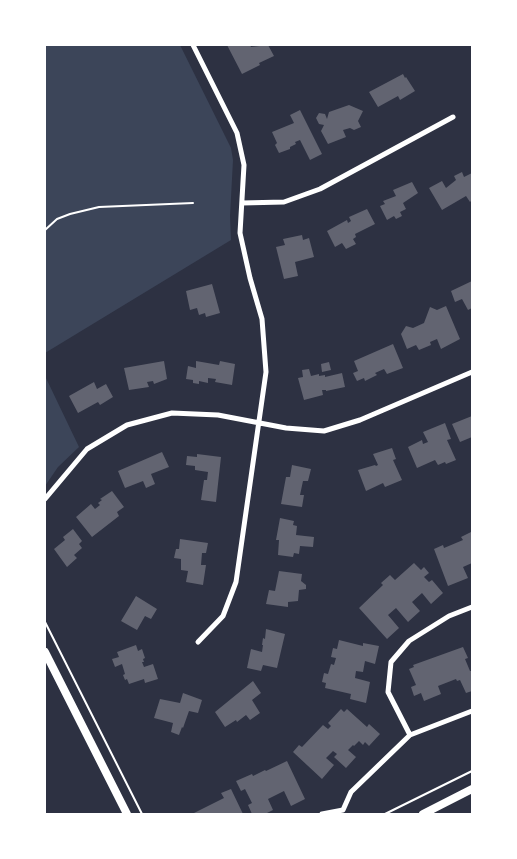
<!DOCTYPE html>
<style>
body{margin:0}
#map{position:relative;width:517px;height:859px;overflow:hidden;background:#2d3142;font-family:Figtree,sans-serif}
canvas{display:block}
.frame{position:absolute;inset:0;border:46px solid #fff;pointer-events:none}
</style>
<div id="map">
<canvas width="517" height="859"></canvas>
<div class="frame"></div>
</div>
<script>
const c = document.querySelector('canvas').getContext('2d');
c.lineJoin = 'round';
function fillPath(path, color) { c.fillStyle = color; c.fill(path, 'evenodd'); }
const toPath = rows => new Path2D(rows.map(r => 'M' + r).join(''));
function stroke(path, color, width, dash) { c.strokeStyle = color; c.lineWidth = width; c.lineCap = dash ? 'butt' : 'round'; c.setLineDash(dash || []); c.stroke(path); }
fillPath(toPath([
 [45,45,180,45,231,148,233,160,230,216,231,240,45,353],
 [45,376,79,447,58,467,45,486]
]), '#3c4559');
fillPath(toPath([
 [227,45,250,45,251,47,268,45,274,56,259,63,260,65,242,74],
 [403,74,405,78,406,77,415,91,400,100,398,96,378,107,369,92],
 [349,105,363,111,358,121,361,127,354,130,350,128,343,130,346,137,328,144,321,131,324,125,319,124,316,118,319,113,325,114,327,119,329,112],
 [300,110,322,154,310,160,300,140,295,142,296,144,290,147,290,149,279,153,275,145,277,143,272,132,294,123,290,115],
 [462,172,464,177,472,173,472,200,470,202,466,196,442,210,429,188,442,181,446,188,456,180,454,176],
 [412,182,418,193,403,203,406,209,400,212,402,216,396,219,394,216,387,220,380,206,385,204,383,201,396,196,393,190],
 [367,209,375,224,355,234,356,237,353,239,356,244,346,249,342,243,335,247,327,231,347,220,348,223,351,221,349,217],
 [302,235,303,240,309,238,314,257,295,262,298,276,284,279,276,247,285,245,283,239],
 [472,281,472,308,468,310,462,299,455,302,451,291],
 [212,284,220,313,206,317,205,313,199,315,197,308,190,310,186,291],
 [446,306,460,339,441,349,437,339,430,342,431,345,419,350,416,345,407,349,401,334,406,326,413,328,424,323,430,307,437,310],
 [393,344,403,368,387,374,384,369,375,373,377,375,365,381,364,378,357,381,353,373,358,371,354,361],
 [164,361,167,379,154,384,153,381,147,382,149,387,129,390,124,368],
 [196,361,219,365,220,361,235,364,232,385,215,382,216,379,208,378,208,383,199,381,199,384,193,383,193,380,186,379,188,366,196,368],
 [329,362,331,370,322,372,321,364],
 [309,369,311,376,319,374,319,376,325,375,325,377,342,373,345,387,326,391,326,390,322,390,323,395,304,400,298,378,303,377,302,370],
 [94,382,97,389,106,384,113,397,100,405,98,402,78,413,69,396],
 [472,416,472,437,460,442,452,424],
 [445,423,451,439,447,440,456,460,446,464,445,462,438,465,435,460,417,468,408,447,422,440,423,444,428,442,423,432],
 [392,448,396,459,393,460,402,480,385,487,383,483,366,491,358,470,375,465,376,466,378,465,373,454],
 [162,452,169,467,151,474,155,484,146,488,143,481,125,488,118,471],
 [197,454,221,457,216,502,201,500,204,480,207,480,208,472,195,470,195,466,186,465,187,456,197,457],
 [292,465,311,469,308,481,303,481,300,495,304,495,302,507,281,504,286,477,290,477],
 [112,491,124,507,117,512,119,516,92,537,76,517,91,504,95,509,100,505,98,503,102,500,100,499],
 [280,518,294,521,293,525,297,526,296,535,314,537,313,547,300,546,299,554,294,553,293,557,278,555,279,540,276,540],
 [73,529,82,541,79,544,82,548,74,555,77,558,67,567,54,549,65,540,63,537],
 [471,532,472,563,463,567,468,578,448,586,434,549,443,545,444,548,463,540,461,537],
 [180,539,208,543,206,553,202,553,201,565,206,565,203,585,186,582,188,571,181,570,181,559,174,558,176,549,179,549],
 [414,563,421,570,424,567,429,573,424,577,429,582,432,580,443,593,431,604,422,593,412,602,420,611,408,622,396,608,388,615,399,628,387,639,359,608,383,585,381,583,390,575,395,580],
 [279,571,302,574,301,581,306,585,306,589,299,590,298,601,288,602,288,607,266,604,269,590,275,591],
 [136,596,157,609,151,619,145,616,137,630,121,621],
 [266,629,285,634,277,668,263,665,261,671,247,668,251,649,262,652,263,645,262,645,263,638,265,639],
 [339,640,363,646,363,643,379,646,375,664,365,661,363,672,356,671,355,678,370,682,366,703,350,699,351,694,325,688,326,683,322,682,324,673,328,674,331,664,334,665,336,658,331,657,333,648,337,649],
 [136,645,138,651,142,649,145,658,143,659,144,662,142,662,144,667,153,664,158,679,145,683,144,679,129,684,127,679,125,680,123,675,125,674,122,664,115,667,112,659,119,657,117,652],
 [463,647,468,658,465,659,470,671,472,671,472,691,466,693,460,680,457,681,456,679,438,686,441,694,424,701,421,693,414,696,411,687,416,685,409,669,414,667,413,665],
 [253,681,261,693,252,700,260,713,250,720,246,715,237,722,236,720,225,727,215,712],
 [183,693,202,700,198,713,189,711,183,728,182,727,179,735,171,732,173,723,154,718,160,699,180,703],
 [341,709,344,712,347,709,367,727,369,724,380,734,369,746,365,742,363,745,359,741,354,746,353,745,348,750,356,757,346,768,334,757,337,754,333,751,326,758,334,765,322,779,293,752,299,745,302,747,323,725,328,729,331,726,328,723],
 [287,761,305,799,291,806,284,791,268,799,273,810,265,814,252,814,248,805,252,803,245,789,241,791,236,781,252,774,253,776,265,770,266,771],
 [231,789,243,814,192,814,224,798,221,793]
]), '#626471');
stroke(toPath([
 [45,230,57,219,70,214,99,207,193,203],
 [45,622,142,814],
 [385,814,472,771]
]), '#fff', 2);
stroke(toPath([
 [193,45,237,133,244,165,240,233,250,278,262,319,266,372,236,582,223,616,198,642],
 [242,203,284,202,320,189,453,117],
 [45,499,87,449,127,425,172,413,218,415,286,428,324,431,360,420,472,372],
 [410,735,388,692,391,662,409,641,449,616,472,607],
 [322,814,343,810,351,792,410,735,472,711]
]), '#fff', 5);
stroke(toPath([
 [45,652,127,814],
 [423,814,472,789]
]), '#fff', 8);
</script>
